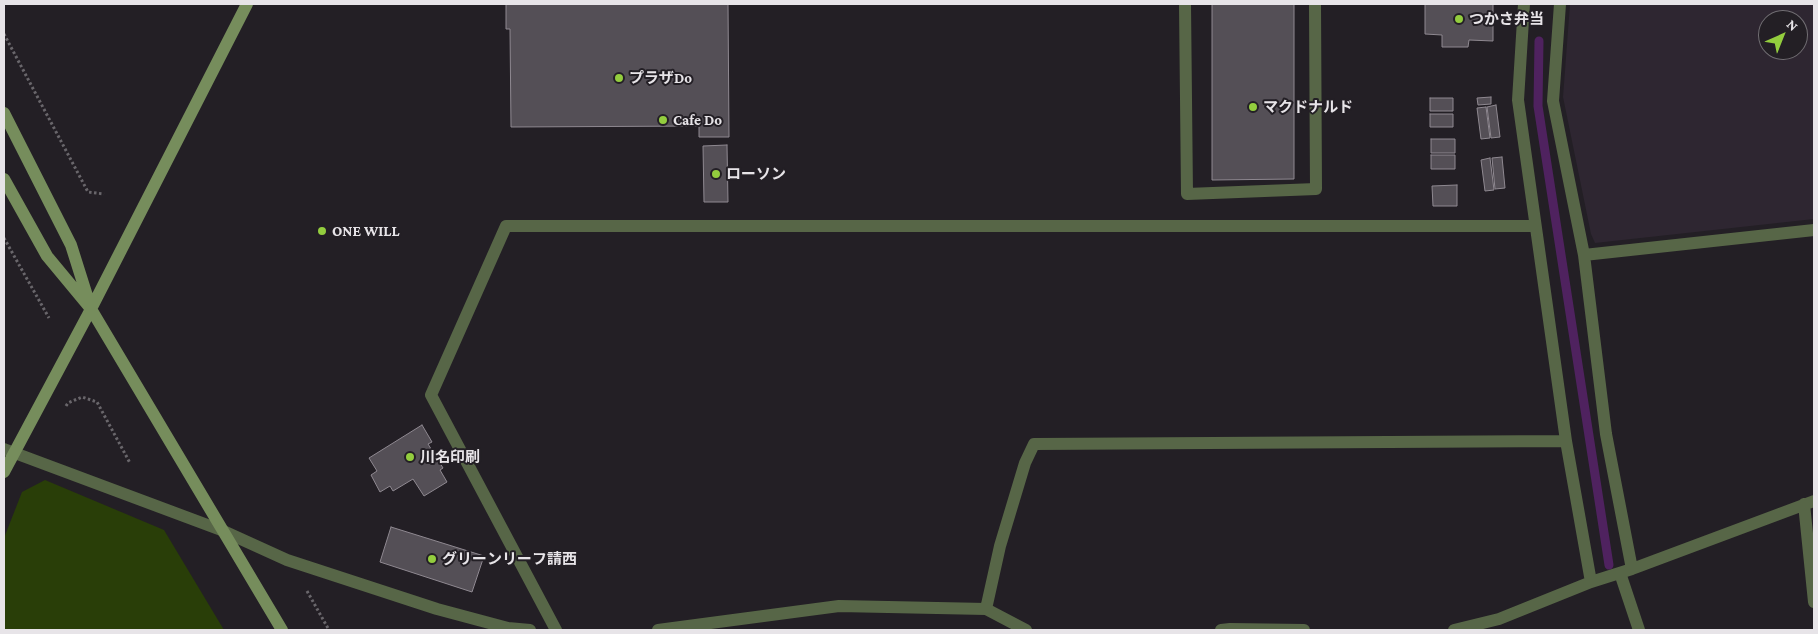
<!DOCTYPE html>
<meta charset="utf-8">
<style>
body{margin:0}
#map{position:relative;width:1818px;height:634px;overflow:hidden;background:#231f25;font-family:"Crimson Pro",serif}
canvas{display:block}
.frame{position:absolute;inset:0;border:5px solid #e7e4e8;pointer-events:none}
.north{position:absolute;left:1758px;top:10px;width:50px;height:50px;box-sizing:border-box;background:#231f25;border:1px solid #716e73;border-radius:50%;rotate:44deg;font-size:14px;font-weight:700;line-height:20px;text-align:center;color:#e7e4e8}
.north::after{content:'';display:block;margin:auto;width:18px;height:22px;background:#93cd3e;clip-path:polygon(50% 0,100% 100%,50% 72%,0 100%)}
</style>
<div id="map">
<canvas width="1818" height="634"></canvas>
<div class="frame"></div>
<div class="north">N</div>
</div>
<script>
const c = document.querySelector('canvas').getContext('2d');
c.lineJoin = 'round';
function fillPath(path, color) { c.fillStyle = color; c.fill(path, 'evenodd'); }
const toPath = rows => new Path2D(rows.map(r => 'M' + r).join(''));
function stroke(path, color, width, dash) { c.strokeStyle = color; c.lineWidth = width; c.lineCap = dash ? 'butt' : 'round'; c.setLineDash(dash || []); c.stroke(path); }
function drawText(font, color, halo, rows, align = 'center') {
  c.font = font + ' "Crimson Pro","Noto Sans JP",serif'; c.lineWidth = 4; c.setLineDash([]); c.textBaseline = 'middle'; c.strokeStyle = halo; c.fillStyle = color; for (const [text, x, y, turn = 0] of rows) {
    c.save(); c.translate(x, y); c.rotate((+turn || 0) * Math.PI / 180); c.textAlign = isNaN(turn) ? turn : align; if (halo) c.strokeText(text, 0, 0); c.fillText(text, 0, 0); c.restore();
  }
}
fillPath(toPath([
 [1570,4,1814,4,1814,219,1595,243,1591,234,1563,97],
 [1768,20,1798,20,1798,50,1768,50]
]), '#2e2631');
fillPath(toPath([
 [45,480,164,530,224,630,4,630,4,538,22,492]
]), '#293e08');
stroke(toPath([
 [1539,41,1538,106,1609,565]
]), '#4f225f', 9);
const building = toPath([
 [506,4,728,4,729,137,699,137,699,126,511,127,510,29,506,29,506,4],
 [1212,4,1294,4,1294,179,1212,180,1212,4],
 [1425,4,1493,4,1493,41,1469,40,1468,47,1442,47,1442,35,1425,34,1425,4],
 [1491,97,1491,104,1478,105,1477,98,1491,97],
 [1430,98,1453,98,1453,111,1430,111,1430,98],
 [1496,105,1500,137,1491,138,1487,107,1496,105],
 [1486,107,1490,138,1481,139,1477,108,1486,107],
 [1430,114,1453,114,1453,127,1430,127,1430,114],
 [1431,139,1455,139,1455,153,1431,153,1431,139],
 [727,145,728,202,704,202,703,146,727,145],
 [1431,155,1455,155,1455,169,1431,169,1431,155],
 [1502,157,1505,188,1495,189,1492,158,1502,157],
 [1490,158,1494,190,1485,191,1481,160,1490,158],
 [1457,185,1457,206,1433,206,1432,186,1457,185],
 [422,425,432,442,428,444,443,468,440,470,447,482,424,496,413,479,393,491,390,486,380,492,371,475,377,471,369,458,422,425],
 [391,527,484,556,472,592,380,562,391,527]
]);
fillPath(building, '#544f56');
stroke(building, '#8f8991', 1);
stroke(toPath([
 [4,34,88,192,104,194],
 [4,238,49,318],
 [66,406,68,403,82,397,97,402,130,463],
 [307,591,329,630]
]), '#69666b', 3, [2.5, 2.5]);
stroke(toPath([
 [1185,4,1187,194,1316,189,1315,4]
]), '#576647', 12);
stroke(toPath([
 [1524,4,1518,100,1566,441,1591,582],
 [1560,4,1553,101,1584,255,1606,434,1632,569],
 [1584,255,1814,230],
 [4,449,221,530,287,560,437,609,508,628,530,630],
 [1804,504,1814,602],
 [1620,573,1639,630],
 [986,609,1000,546,1025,463,1034,444,1566,441],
 [556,630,431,395,506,226,1535,226],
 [658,630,839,606,986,609,1026,630],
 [1221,630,1230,629,1304,630],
 [1454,630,1499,619,1591,582,1632,569,1814,501]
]), '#576647', 12);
stroke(toPath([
 [4,113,71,245,89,302],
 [4,179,47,256,91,309,282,630],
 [4,472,91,309,247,4]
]), '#768d5c', 12);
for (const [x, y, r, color] of [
 [1459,19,5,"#93cd3e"],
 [619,78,5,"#93cd3e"],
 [1253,107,5,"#93cd3e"],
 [663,120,5,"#93cd3e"],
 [716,174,5,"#93cd3e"],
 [322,231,5,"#93cd3e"],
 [410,457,5,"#93cd3e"],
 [432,559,5,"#93cd3e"]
]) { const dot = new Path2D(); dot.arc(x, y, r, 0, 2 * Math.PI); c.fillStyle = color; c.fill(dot); stroke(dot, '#231f25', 2); }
drawText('bold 15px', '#e7e4e8', '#231f25', [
 ["つかさ弁当",1469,19],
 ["プラザDo",629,78],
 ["マクドナルド",1263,107],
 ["Cafe Do",673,120],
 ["ローソン",726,174],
 ["ONE WILL",332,231],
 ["川名印刷",420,457],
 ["グリーンリーフ請西",442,559]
], 'left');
</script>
